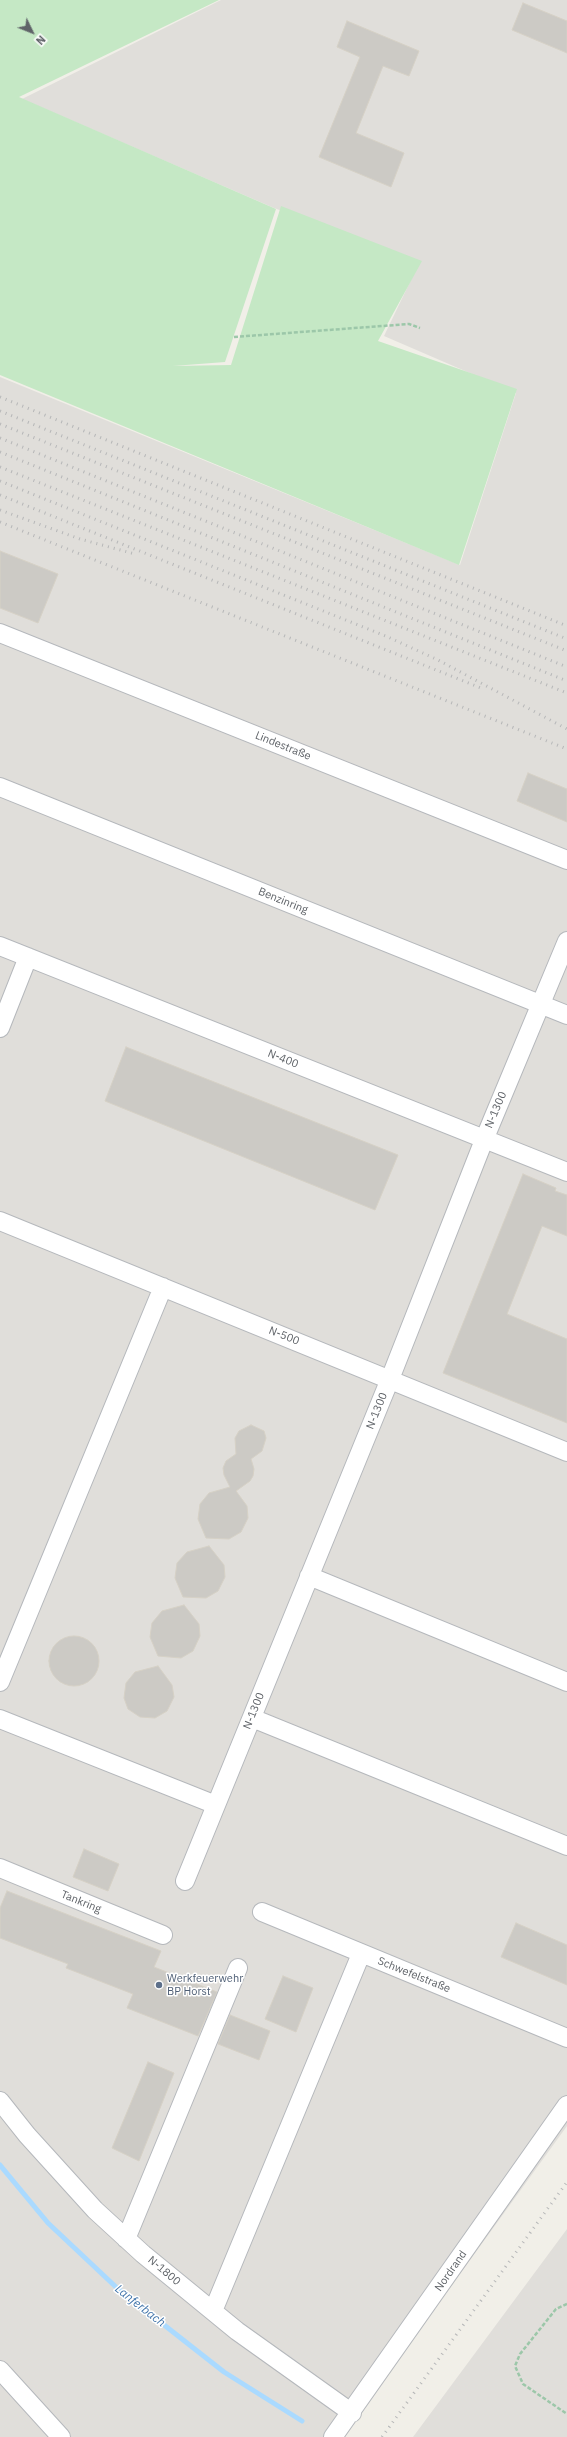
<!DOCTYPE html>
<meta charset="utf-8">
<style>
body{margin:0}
#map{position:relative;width:567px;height:2437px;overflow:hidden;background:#f1efe8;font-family:"IBM Plex Sans",sans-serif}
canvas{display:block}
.north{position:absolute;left:12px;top:12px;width:40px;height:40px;-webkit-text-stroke:3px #fff;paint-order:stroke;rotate:133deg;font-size:11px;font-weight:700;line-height:16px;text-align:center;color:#5f6368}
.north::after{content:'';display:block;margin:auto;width:14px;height:18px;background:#5f6368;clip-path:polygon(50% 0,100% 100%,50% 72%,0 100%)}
</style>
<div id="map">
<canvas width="567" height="2437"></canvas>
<div class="north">N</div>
</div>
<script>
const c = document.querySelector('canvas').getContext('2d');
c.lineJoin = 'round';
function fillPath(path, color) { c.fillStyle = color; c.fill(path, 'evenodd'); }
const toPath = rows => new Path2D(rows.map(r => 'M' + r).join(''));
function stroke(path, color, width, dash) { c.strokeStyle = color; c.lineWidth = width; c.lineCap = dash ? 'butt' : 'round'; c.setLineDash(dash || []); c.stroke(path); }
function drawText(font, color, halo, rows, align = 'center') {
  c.font = font + ' "IBM Plex Sans",sans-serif'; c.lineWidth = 3; c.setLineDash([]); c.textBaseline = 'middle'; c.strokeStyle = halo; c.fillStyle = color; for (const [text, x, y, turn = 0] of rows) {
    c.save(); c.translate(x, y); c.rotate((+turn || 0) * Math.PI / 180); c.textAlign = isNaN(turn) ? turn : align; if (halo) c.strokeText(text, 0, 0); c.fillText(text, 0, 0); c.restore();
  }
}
fillPath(toPath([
 [221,0,567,0,567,2126,342,2437,0,2437,0,377,460,565,516,393,384,336,420,261,274,208,22,99],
 [567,2229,567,2437,413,2437]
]), '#e0deda');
fillPath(toPath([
 [0,0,219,0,19,97,276,209,225,362,173,366,231,365,281,206,422,261,378,341,517,389,459,565,0,375]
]), '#c5e8c5');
stroke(toPath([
 [0,2165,48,2223,117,2288,224,2372,302,2421]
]), '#aadaff', 5);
const building = toPath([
 [523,3,567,21,567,53,512,30,523,3],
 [347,21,419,51,409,76,383,66,356,133,404,153,391,187,319,157,360,57,337,47,347,21],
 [0,551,58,574,38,623,0,608,0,551],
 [528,773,567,789,567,822,517,801,528,773],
 [126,1047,398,1155,375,1210,105,1101,126,1047],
 [523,1174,556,1188,555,1191,567,1195,567,1236,542,1226,507,1314,567,1339,567,1423,443,1373,523,1174],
 [251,1425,264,1431,266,1438,262,1451,251,1459,254,1469,253,1476,250,1481,236,1491,247,1506,248,1518,241,1532,229,1539,206,1538,198,1519,200,1504,209,1493,230,1487,224,1475,223,1468,226,1461,236,1454,235,1438,239,1431,251,1425],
 [209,1546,224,1565,225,1577,218,1591,206,1598,183,1597,175,1578,177,1563,187,1552,209,1546],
 [184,1605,199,1624,200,1636,193,1651,181,1658,158,1656,150,1637,152,1623,162,1611,184,1605],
 '49 1661a25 25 0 1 1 50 0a25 25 0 1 1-50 0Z',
 [158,1666,172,1685,174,1697,167,1711,155,1718,140,1717,128,1709,124,1698,126,1683,135,1672,158,1666],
 [84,1849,119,1864,108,1891,73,1877,84,1849],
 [7,1891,161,1951,154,1967,217,1992,198,2036,127,2008,133,1994,66,1968,68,1964,0,1938,0,1908,7,1891],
 [516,1923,567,1945,567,1985,501,1957,516,1923],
 [283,1976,313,1988,296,2032,265,2019,283,1976],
 [230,2015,270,2031,259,2060,218,2044,230,2015],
 [148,2062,174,2073,139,2161,112,2148,148,2062]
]);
fillPath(building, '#cccac5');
stroke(building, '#d6d1c6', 1);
const minor = toPath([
 [0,633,567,860],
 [0,787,567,1015],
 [0,946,567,1172],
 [0,1028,28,957],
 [0,1221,567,1452],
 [309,1576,567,1682],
 [0,1682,163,1287],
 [252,1718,567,1846],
 [0,1719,216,1805],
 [0,1868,163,1935],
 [185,1881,390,1379,484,1140,567,941],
 [262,1912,567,2038],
 [0,2101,27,2135,95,2210,143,2254,237,2331,352,2413],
 [126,2239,238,1968],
 [213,2311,361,1954],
 [0,2370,61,2437],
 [333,2437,567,2105]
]);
stroke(minor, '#b5b8bc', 20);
stroke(toPath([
 [234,337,409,324,420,328],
 [567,2304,556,2309,520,2354,515,2366,523,2384,567,2414]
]), '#9cc7a9', 2.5, [4, 2]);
stroke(minor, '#fff', 18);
stroke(toPath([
 [0,397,567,626],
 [0,411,567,639],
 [0,424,567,651],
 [0,438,567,667],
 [0,452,567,681],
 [0,467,567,693],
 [0,481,388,637,438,660,567,729],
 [0,495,481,688],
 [0,510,80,539,135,554],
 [0,522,567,749],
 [382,2437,567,2182]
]), '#b6b7b8', 3, [1, 5]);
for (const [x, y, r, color] of [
 [159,1985,4,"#5c6f8a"]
]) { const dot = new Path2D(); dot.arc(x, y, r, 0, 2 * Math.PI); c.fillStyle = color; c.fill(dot); stroke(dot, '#fff', 1.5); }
drawText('11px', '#5f6368', '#fff', [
 ["Lindestraße",283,746,22],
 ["Benzinring",283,901,22],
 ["N-400",283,1059,22],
 ["N-1300",496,1110,-67],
 ["N-500",284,1336,22],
 ["N-1300",377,1411,-68],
 ["N-1300",254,1711,-68],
 ["Tankring",81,1902,22],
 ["Schwefelstraße",414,1975,22],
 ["N-1800",164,2271,40],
 ["Nordrand",451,2271,-55]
]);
drawText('11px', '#4e5e75', '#fff', [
 ["Werkfeuerwehr",167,1979],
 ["BP Horst",167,1992]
], 'left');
drawText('italic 12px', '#4174aa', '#fff', [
 ["Lanferbach",140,2306,38]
]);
</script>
